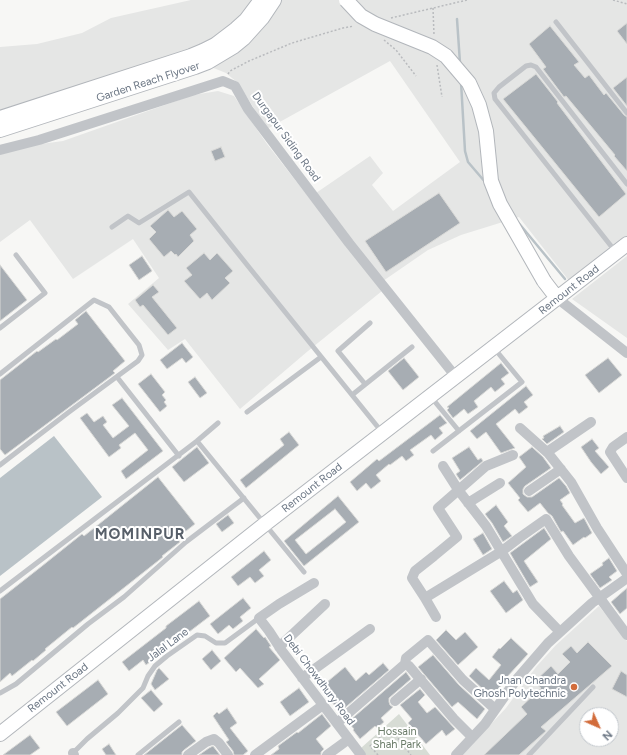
<!DOCTYPE html>
<style>
body{margin:0}
#map{position:relative;width:627px;height:755px;overflow:hidden;background:#f7f7f5;font-family:Figtree,sans-serif}
canvas{display:block}
.north{position:absolute;left:579px;top:707px;width:40px;height:40px;box-sizing:border-box;background:#fff;border:1px solid #c3c8cd;border-radius:50%;rotate:135deg;font-size:11px;font-weight:700;line-height:16px;text-align:center;color:#6a7583}
.north::after{content:'';display:block;margin:auto;width:14px;height:18px;background:#d26c3b;clip-path:polygon(50% 0,100% 100%,50% 72%,0 100%)}
</style>
<div id="map">
<canvas width="627" height="755"></canvas>
<div class="north">N</div>
</div>
<script>
const c = document.querySelector('canvas').getContext('2d');
c.lineJoin = 'round';
function fillPath(path, color) { c.fillStyle = color; c.fill(path, 'evenodd'); }
const toPath = rows => new Path2D(rows.map(r => 'M' + r).join(''));
function stroke(path, color, width, dash) { c.strokeStyle = color; c.lineWidth = width; c.lineCap = dash ? 'butt' : 'round'; c.setLineDash(dash || []); c.stroke(path); }
function drawText(font, color, halo, rows, align = 'center') {
  c.font = font + ' Figtree,sans-serif'; c.lineWidth = 4; c.setLineDash([]); c.textBaseline = 'middle'; c.strokeStyle = halo; c.fillStyle = color; for (const [text, x, y, turn = 0] of rows) {
    c.save(); c.translate(x, y); c.rotate((+turn || 0) * Math.PI / 180); c.textAlign = isNaN(turn) ? turn : align; if (halo) c.strokeText(text, 0, 0); c.fillText(text, 0, 0); c.restore();
  }
}
fillPath(toPath([
 [191,0,627,0,627,238,570,282,519,217,461,235,428,250,383,281,316,193,370,156,383,173,372,185,393,211,460,162,390,61,267,129,238,83,226,73,206,65,0,134,0,47,37,44,82,33,111,18],
 [218,91,234,96,267,144,382,291,308,351,240,409,185,339,168,350,128,304,159,278,133,239,73,279,30,220,0,242,0,152,41,144,63,141,193,95],
 [627,256,627,338,572,299],
 [599,606,627,641,627,755,462,755,506,708,536,667,556,645],
 [587,715,611,715,611,739,587,739]
]), '#e5e6e5');
fillPath(toPath([
 [399,714,430,755,366,755,361,748]
]), '#d7dcd5');
fillPath(toPath([
 [54,436,102,497,0,576,0,478]
]), '#b9c2c7');
stroke(toPath([
 [457,19,460,63],
 [461,82,465,151,468,162,486,183],
 [517,221,565,279]
]), '#b9c2c7', 2.5);
const building = toPath([
 [627,23,627,44,617,31,627,23],
 [550,26,579,62,574,65,585,78,589,75,604,95,606,93,624,115,627,117,627,171,614,156,615,155,566,96,564,97,543,69,546,67,529,44,550,26],
 [536,74,558,102,557,103,626,194,599,217,503,99,536,74],
 [627,77,627,106,613,88,627,77],
 [221,147,225,157,215,161,211,151,221,147],
 [439,193,460,223,386,272,365,241,439,193],
 [168,210,174,217,182,211,197,229,190,235,194,241,178,257,176,254,175,255,171,251,164,257,149,239,156,232,150,226,168,210],
 [204,253,210,260,217,253,233,271,225,278,230,283,212,300,207,293,200,299,184,281,192,275,186,268,204,253],
 [142,256,152,271,139,280,129,265,142,256],
 [0,265,27,300,0,321,0,265],
 [153,285,159,292,152,297,177,328,168,335,143,305,140,307,135,300,153,285],
 [86,311,125,361,113,371,115,373,5,455,0,449,0,380,37,351,38,352,56,339,57,340,78,324,75,320,86,311],
 [182,343,193,357,186,363,182,358,167,369,160,360,182,343],
 [404,358,419,377,403,390,388,371,404,358],
 [608,358,622,375,599,393,585,375,608,358],
 [501,363,509,373,501,379,505,384,495,392,491,387,474,401,478,407,468,414,464,409,453,418,447,410,449,408,447,407,501,363],
 [151,374,165,392,162,395,166,400,164,402,167,406,160,412,138,384,151,374],
 [195,377,207,393,200,398,188,382,195,377],
 [526,386,533,395,524,402,528,407,519,414,515,409,496,424,515,448,501,453,486,432,477,439,470,431,526,386],
 [122,398,163,451,126,479,121,471,148,450,135,433,119,445,121,448,109,457,80,418,87,413,94,422,103,416,107,422,103,425,113,438,129,426,112,405,122,398],
 [440,415,447,423,439,428,443,433,435,440,431,435,410,450,414,455,406,461,402,456,390,465,389,464,376,475,381,481,371,489,366,483,357,491,350,482,377,459,379,461,440,415],
 [560,426,564,432,547,444,542,439,544,438,543,436,560,426],
 [289,432,299,445,246,488,240,480,284,445,280,439,289,432],
 [592,439,599,448,595,451,609,467,601,474,591,462,581,447,592,439],
 [197,447,209,463,184,482,172,467,197,447],
 [469,447,478,460,481,458,483,461,460,480,456,474,460,471,452,458,469,447],
 [532,447,543,457,551,468,525,486,523,489,523,494,527,497,532,497,559,478,566,486,570,493,560,500,563,504,562,505,575,523,584,518,592,533,585,538,584,537,573,545,563,531,561,532,552,516,548,513,540,503,528,512,518,500,520,498,508,483,526,467,519,457,532,447],
 [158,477,195,524,177,538,180,542,162,556,163,557,73,628,72,627,45,649,46,650,33,661,32,660,12,676,10,673,0,682,0,599,42,566,82,534,84,536,158,477],
 [338,496,359,522,304,566,284,541,338,496],
 [335,509,346,522,306,554,295,540,335,509],
 [496,505,508,522,504,526,512,536,503,542,492,523,485,514,496,505],
 [228,515,234,523,222,532,216,524,228,515],
 [544,528,551,539,524,561,538,582,530,587,510,553,544,528],
 [483,533,492,549,483,555,473,539,483,533],
 [264,551,271,560,259,570,264,576,255,583,250,577,238,586,231,577,264,551],
 [609,558,617,571,609,577,612,580,600,588,590,574,603,565,602,563,609,558],
 [504,581,513,593,517,590,523,600,506,613,490,591,504,581],
 [627,588,627,608,620,614,611,602,627,588],
 [243,598,251,608,240,617,243,621,233,629,229,625,218,634,210,624,243,598],
 [199,601,210,616,189,632,185,628,152,653,155,658,146,665,143,660,129,671,122,662,166,628,166,626,199,601],
 [256,629,264,638,265,637,271,646,269,647,280,660,259,679,264,684,258,688,240,668,236,672,224,658,256,629],
 [446,630,456,640,465,632,478,647,458,665,436,640,446,630],
 [511,638,528,654,507,677,492,698,469,676,476,668,489,680,501,665,492,657,499,648,500,649,511,638],
 [588,642,612,666,541,727,546,731,519,755,484,755,527,714,521,707,541,688,534,682,551,666,558,674,570,662,562,654,571,646,577,653,588,642],
 [212,650,221,661,211,670,202,659,212,650],
 [433,655,459,685,485,709,477,719,458,702,452,707,418,667,433,655],
 [383,663,389,670,340,712,331,701,332,700,321,687,345,667,356,681,366,672,369,675,383,663],
 [159,668,169,679,155,690,151,684,157,670,159,668],
 [621,671,627,675,627,697,612,689,621,671],
 [406,672,411,679,389,698,389,702,390,705,393,707,381,718,384,722,377,728,375,726,360,739,353,730,354,729,348,722,406,672],
 [98,680,108,694,67,726,56,712,98,680],
 [299,688,309,702,290,716,280,702,299,688],
 [420,689,425,695,418,702,427,713,435,707,455,729,446,736,442,730,426,744,408,723,412,719,400,705,420,689],
 [151,690,163,704,154,712,141,698,151,690],
 [227,708,237,723,230,728,248,751,243,755,234,755,233,751,226,742,229,740,213,716,217,712,219,714,227,708],
 [322,714,331,726,316,739,324,749,321,752,321,755,271,755,279,749,278,746,297,732,298,733,322,714],
 [182,725,196,741,184,750,182,752,182,755,144,755,182,725],
 [30,735,40,748,30,755,3,755,30,735],
 [109,744,116,755,106,755,102,749,109,744],
 [213,746,220,755,199,755,209,748,213,746]
]);
fillPath(building, '#a7adb3');
stroke(building, '#d9d9d7', 1);
const secondary = toPath([
 [0,118,191,56,203,51,215,45,236,29,246,20,261,0],
 [0,130,195,67,208,62,233,47,244,38,262,18,274,0],
 [544,281,557,298],
 [0,734,265,524,627,244]
]);
stroke(secondary, '#b2b6bb', 16);
stroke(toPath([
 [613,0,627,4],
 [433,8,434,35],
 [391,18,467,0],
 [384,40,396,50,416,76],
 [437,65,442,97],
 [228,74,230,71,249,61,292,43,343,28,354,26],
 [378,755,370,746,390,728,411,755]
]), '#b9bbbe', 1.5, [2, 2]);
stroke(toPath([
 [556,22,627,113],
 [112,227,128,216,139,223,189,192,248,266,377,426],
 [615,251,495,99,494,93,499,87,526,66,531,65,536,67,627,184],
 [0,328,45,293,16,255],
 [0,374,94,300,109,307,139,345,142,355,138,361,69,412,0,465],
 [117,377,179,456],
 [365,384,338,351,370,323],
 [352,395,412,347],
 [431,397,459,431],
 [247,412,321,357],
 [197,441,304,572],
 [433,451,522,382,494,348],
 [0,591,197,441,218,423],
 [0,693,16,684,88,624,124,597,186,542,244,498],
 [72,754,87,739,118,713,143,688,148,676,155,666,167,656,197,635,205,636,216,643,225,643,259,618],
 [138,755,179,722],
 [529,755,593,687]
]), '#c1c4c8', 5);
stroke(toPath([
 [0,150,39,140,223,81,235,86,248,109,349,243,456,377],
 [557,298,627,353],
 [520,428,548,453,571,482,597,528,627,574],
 [627,437,613,447,610,452,627,478],
 [547,452,591,422],
 [443,466,459,491,486,526,533,604,560,632],
 [529,491,561,469],
 [468,503,500,483],
 [314,583,279,604,259,618,269,631,282,651,361,755],
 [425,598,502,551,519,538,546,519,569,556,627,635],
 [436,617,425,598,412,578,415,571,434,556,457,537,438,508,486,466,513,455],
 [279,647,325,604],
 [405,664,409,666,454,719,472,737],
 [302,678,370,629],
 [395,701,421,679],
 [337,723,405,664,406,658,428,640,463,680,495,709],
 [73,753,74,755],
 [188,755,206,742,214,739,219,743,228,755],
 [255,755,323,705],
 [327,755,349,739],
 [456,755,485,724,516,680,548,643,592,603,627,578]
]), '#c1c4c8', 10);
stroke(secondary, '#fff', 14);
const secondaryBridge = toPath([
 [346,0,361,16,375,24,432,47,446,56,469,83,479,105,486,131,491,181,500,204,544,281]
]);
stroke(secondaryBridge, '#b2b6bb', 16, []);
stroke(secondaryBridge, '#fff', 14);
for (const [x, y, r, color] of [
 [574,687,4,"#d26c3b"]
]) { const dot = new Path2D(); dot.arc(x, y, r, 0, 2 * Math.PI); c.fillStyle = color; c.fill(dot); stroke(dot, '#fff', 1.5); }
drawText('11px', '#6a7583', '#fff', [
 ["Garden Reach Flyover",148,82,-18],
 ["Durgapur Siding Road",286,137,54],
 ["Remount Road",569,290,-38],
 ["Remount Road",312,488,-38],
 ["Jalal Lane",168,645,-37],
 ["Debi Chowdhury Road",319,680,53],
 ["Remount Road",58,688,-38]
]);
drawText('11px', '#6a7583', '#fff', [
 ["Jnan Chandra",566,681],
 ["Ghosh Polytechnic",566,694]
], 'right');
drawText('11px', '#6a7b68', '#fff', [
 ["Hossain",397,732],
 ["Shah Park",397,745]
]);
c.letterSpacing = '1px';
drawText('bold 15px', '#575f69', '#fff', [
 ["MOMINPUR",140,535]
]);
c.letterSpacing = '0px';
</script>
